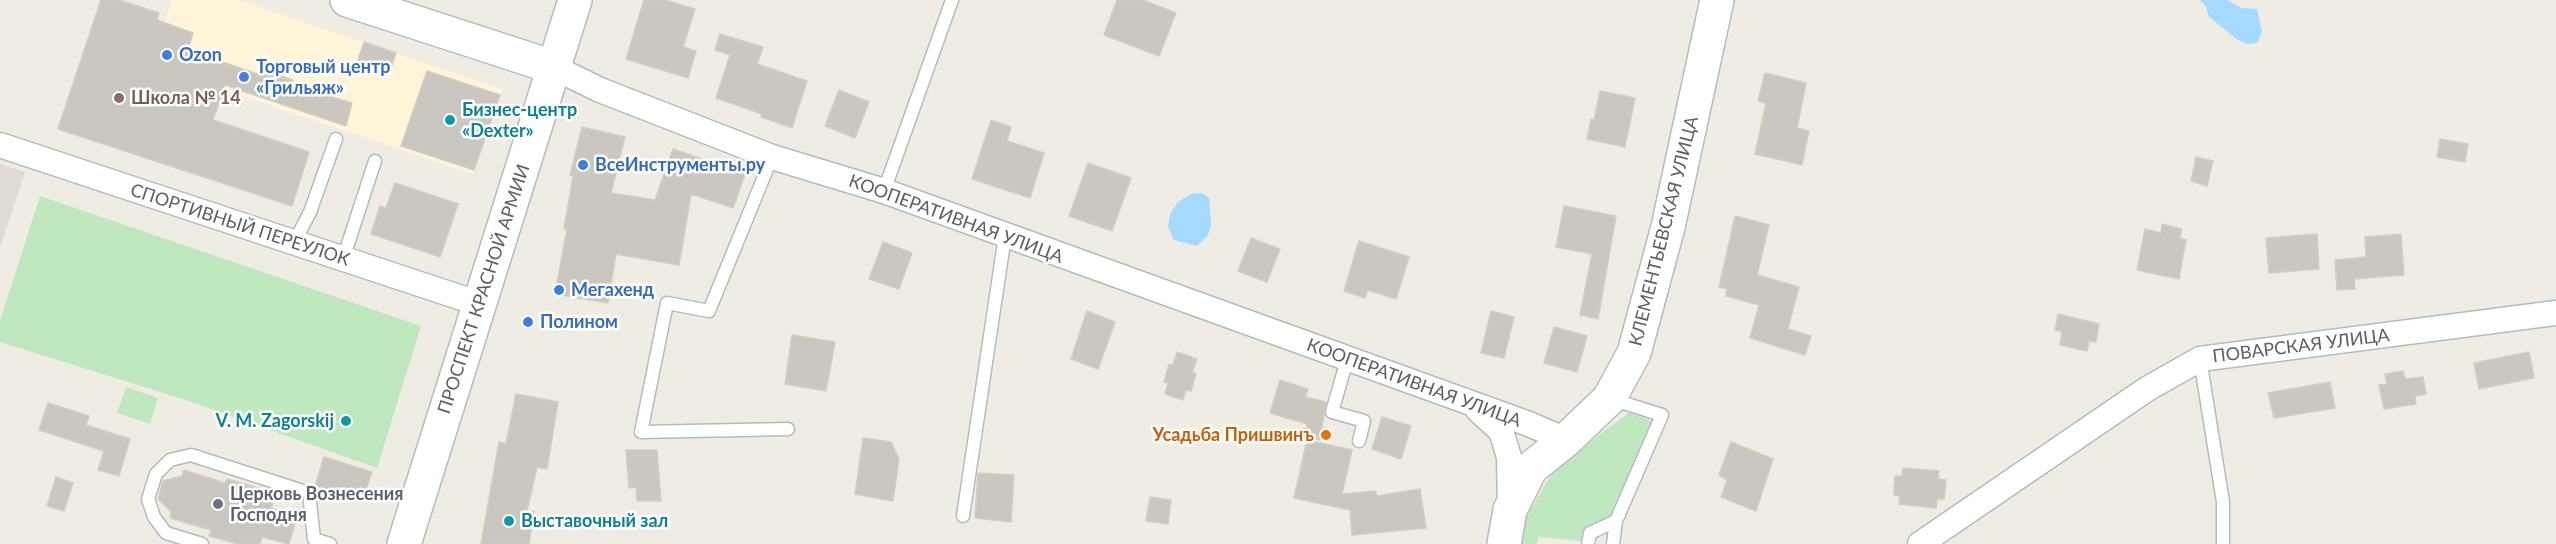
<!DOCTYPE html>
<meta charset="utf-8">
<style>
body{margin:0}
canvas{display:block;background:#efece3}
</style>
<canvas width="2556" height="544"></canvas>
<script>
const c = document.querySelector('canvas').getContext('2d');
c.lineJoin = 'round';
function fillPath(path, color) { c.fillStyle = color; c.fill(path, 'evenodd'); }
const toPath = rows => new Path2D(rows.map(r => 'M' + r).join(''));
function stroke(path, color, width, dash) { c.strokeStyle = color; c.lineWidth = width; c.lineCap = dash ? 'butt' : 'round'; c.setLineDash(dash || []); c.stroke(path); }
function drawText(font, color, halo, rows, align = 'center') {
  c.font = font + ' Lato,sans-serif'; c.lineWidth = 5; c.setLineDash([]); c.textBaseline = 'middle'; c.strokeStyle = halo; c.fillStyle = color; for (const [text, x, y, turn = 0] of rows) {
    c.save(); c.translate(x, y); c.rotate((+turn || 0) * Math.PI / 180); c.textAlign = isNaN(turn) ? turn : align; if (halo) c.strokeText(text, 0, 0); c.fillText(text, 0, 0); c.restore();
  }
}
fillPath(toPath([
 [172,0,239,0,502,89,473,174,151,65]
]), '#fff5d9');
fillPath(toPath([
 [0,164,25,172,0,247]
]), '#dfdbd2');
fillPath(toPath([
 [40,196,421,326,377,468,189,401,0,342,0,321],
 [126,387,158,398,150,424,117,413],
 [1629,413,1655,422,1613,516,1585,532,1580,541,1538,537,1537,544,1522,544,1524,521,1552,473,1604,431]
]), '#c0e8bf');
fillPath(toPath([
 [2200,0,2227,0,2242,8,2257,9,2262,32,2257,43,2248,44,2238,40,2209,17,2206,6],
 [1202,193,1209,198,1211,225,1208,235,1197,246,1174,240,1168,227,1170,214,1178,202,1191,194]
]), '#a4daff');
const building = toPath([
 [101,0,119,0,159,13,157,20,193,33,188,50,260,75,262,69,293,80,292,85,352,103,346,126,225,85,213,120,309,152,292,206,58,129,101,0],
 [644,0,665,0,695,9,683,47,696,51,688,78,626,59,644,0],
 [1117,0,1143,0,1176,13,1159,56,1104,35,1117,0],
 [720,34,763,47,757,64,807,81,792,128,761,117,762,114,716,98,730,55,715,50,720,34],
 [364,42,396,53,390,71,358,60,364,42],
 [427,71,500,95,474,170,401,146,427,71],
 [1765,73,1806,83,1797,128,1809,131,1802,165,1755,154,1766,103,1758,101,1765,73],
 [839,90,869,102,855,138,825,126,839,90],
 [1600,91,1635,98,1625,147,1587,139,1591,119,1594,120,1600,91],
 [991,120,1011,127,1007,141,1044,153,1030,198,972,179,991,120],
 [582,127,625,137,611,193,655,200,673,149,745,174,733,208,691,194,679,265,616,254,608,303,555,294,567,229,564,229,573,176,570,175,582,127],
 [2440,139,2468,144,2465,162,2437,157,2440,139],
 [2196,157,2213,161,2207,186,2191,181,2196,157],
 [1088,163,1131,178,1112,231,1069,216,1088,163],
 [395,183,458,204,440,257,371,234,380,206,386,208,395,183],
 [1564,206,1616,216,1598,319,1580,315,1592,254,1556,247,1564,206],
 [1735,216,1769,225,1757,275,1799,287,1788,329,1811,336,1805,355,1750,338,1759,305,1726,296,1727,289,1719,287,1735,216],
 [2162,224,2182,229,2180,238,2186,240,2179,279,2137,270,2145,229,2161,233,2162,224],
 [2317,234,2319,269,2269,273,2266,238,2317,234],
 [2401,234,2404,275,2354,279,2355,289,2337,290,2335,260,2366,257,2365,237,2401,234],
 [1251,238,1280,249,1267,282,1238,271,1251,238],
 [1359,241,1409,257,1396,299,1368,290,1365,298,1344,291,1359,241],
 [883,242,912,253,899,289,869,279,883,242],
 [1087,311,1115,322,1098,369,1071,359,1087,311],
 [1491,311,1514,317,1504,358,1481,353,1491,311],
 [2058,314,2099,324,2096,342,2089,341,2087,351,2060,345,2062,332,2055,330,2058,314],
 [1554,327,1587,336,1577,372,1544,363,1554,327],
 [792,335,835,342,826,391,785,384,792,335],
 [1177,352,1197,359,1192,372,1196,374,1191,391,1186,390,1183,400,1165,394,1168,383,1164,382,1169,364,1173,365,1177,352],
 [2529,352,2534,378,2479,389,2474,363,2529,352],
 [2403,371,2405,379,2423,377,2426,394,2415,396,2416,404,2384,409,2379,385,2387,384,2385,374,2403,371],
 [1280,380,1308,389,1305,397,1326,402,1320,440,1304,437,1307,424,1270,413,1280,380],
 [2330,382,2335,408,2274,418,2268,393,2330,382],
 [516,394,558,402,547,469,537,467,527,511,534,512,529,544,481,544,499,442,506,444,516,394],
 [48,403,89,416,86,425,130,439,119,476,98,470,104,451,39,430,48,403],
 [1382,417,1411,426,1401,459,1372,449,1382,417],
 [863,438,891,442,899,459,893,501,855,494,863,438],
 [1307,440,1352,450,1342,494,1376,491,1377,496,1420,489,1426,528,1352,535,1350,510,1294,498,1307,440],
 [1731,442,1773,459,1756,511,1721,497,1727,480,1719,475,1731,442],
 [626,450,657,450,661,501,637,501,636,487,629,488,626,450],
 [324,457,372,472,362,501,315,486,324,457],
 [1903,468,1939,471,1938,479,1946,480,1944,499,1937,499,1936,508,1899,504,1900,496,1894,495,1895,476,1902,476,1903,468],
 [184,470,225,483,227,479,276,493,271,508,297,516,289,544,262,537,260,544,238,544,209,536,211,530,170,518,171,512,158,499,163,481,182,476,184,470],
 [978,473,1014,475,1011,522,975,518,978,473],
 [56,477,73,483,64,511,47,506,56,477],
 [1150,497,1171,500,1168,524,1146,521,1150,497]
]);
fillPath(building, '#cac7c0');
stroke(building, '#d4cec1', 1.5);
const lane = toPath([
 [772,157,709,311,667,303,641,432,788,429],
 [884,191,952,0],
 [294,243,310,212,336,139],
 [343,259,375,161],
 [2200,359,2223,502,2223,544],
 [1347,360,1332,412,1364,421,1359,441],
 [1611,399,1662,415,1616,521,1613,544],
 [963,516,1005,236],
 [202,544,166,533,154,517,148,499,156,474,170,460,191,455,309,493,314,539,330,544],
 [1588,544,1590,533,1616,521]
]);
const street = toPath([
 [553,67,600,90,772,157,884,191,1529,424,1566,440],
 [0,145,480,304],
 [1478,410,1501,431,1509,457,1510,508],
 [1920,544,2147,389,2200,359,2556,313]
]);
const secondary = toPath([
 [347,0,553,67],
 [404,544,575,0],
 [1504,544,1510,510,1531,468,1566,440,1609,399,1634,353,1668,227,1717,0]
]);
stroke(lane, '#b6babe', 15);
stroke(street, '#b6babe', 27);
stroke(secondary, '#b7bbc0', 36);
stroke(lane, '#fff', 12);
stroke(street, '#fff', 24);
stroke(secondary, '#fff', 33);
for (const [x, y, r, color] of [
 [167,55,6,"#3f7fe0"],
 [244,77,6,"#3f7fe0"],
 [119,98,6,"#8d6e63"],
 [450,120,6,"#0f9aa8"],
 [583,165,6,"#3f7fe0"],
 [559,290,6,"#3f7fe0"],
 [528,322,6,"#3f7fe0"],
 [346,421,6,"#0f9aa8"],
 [1326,435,6,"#e8710a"],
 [218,504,6,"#6b7280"],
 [509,521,6,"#0f9aa8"]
]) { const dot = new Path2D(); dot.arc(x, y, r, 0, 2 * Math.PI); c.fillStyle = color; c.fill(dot); stroke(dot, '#fff', 2); }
drawText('bold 18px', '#366cbe', '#fff', [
 ["Ozon",179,55],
 ["Торговый центр",256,67],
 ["«Грильяж»",256,88],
 ["ВсеИнструменты.ру",595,165],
 ["Мегахенд",571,290],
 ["Полином",540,322]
], 'left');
drawText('bold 18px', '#785e54', '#fff', [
 ["Школа № 14",131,98]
], 'left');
drawText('bold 18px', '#0d838f', '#fff', [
 ["Бизнес-центр",462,110],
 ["«Dexter»",462,131],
 ["V. M. Zagorskij",334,421,"right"],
 ["Выставочный зал",521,521]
], 'left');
drawText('18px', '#5b6065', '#fff', [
 ["КООПЕРАТИВНАЯ УЛИЦА",956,219,20],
 ["СПОРТИВНЫЙ ПЕРЕУЛОК",240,225,18],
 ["КЛЕМЕНТЬЕВСКАЯ УЛИЦА",1664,231,-76],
 ["ПРОСПЕКТ КРАСНОЙ АРМИИ",484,289,-72],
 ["ПОВАРСКАЯ УЛИЦА",2301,346,-7],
 ["КООПЕРАТИВНАЯ УЛИЦА",1414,383,20]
]);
drawText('bold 18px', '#c56008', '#fff', [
 ["Усадьба Пришвинъ",1314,435]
], 'right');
drawText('bold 18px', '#5b616d', '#fff', [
 ["Церковь Вознесения",230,494],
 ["Господня",230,515]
], 'left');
</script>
